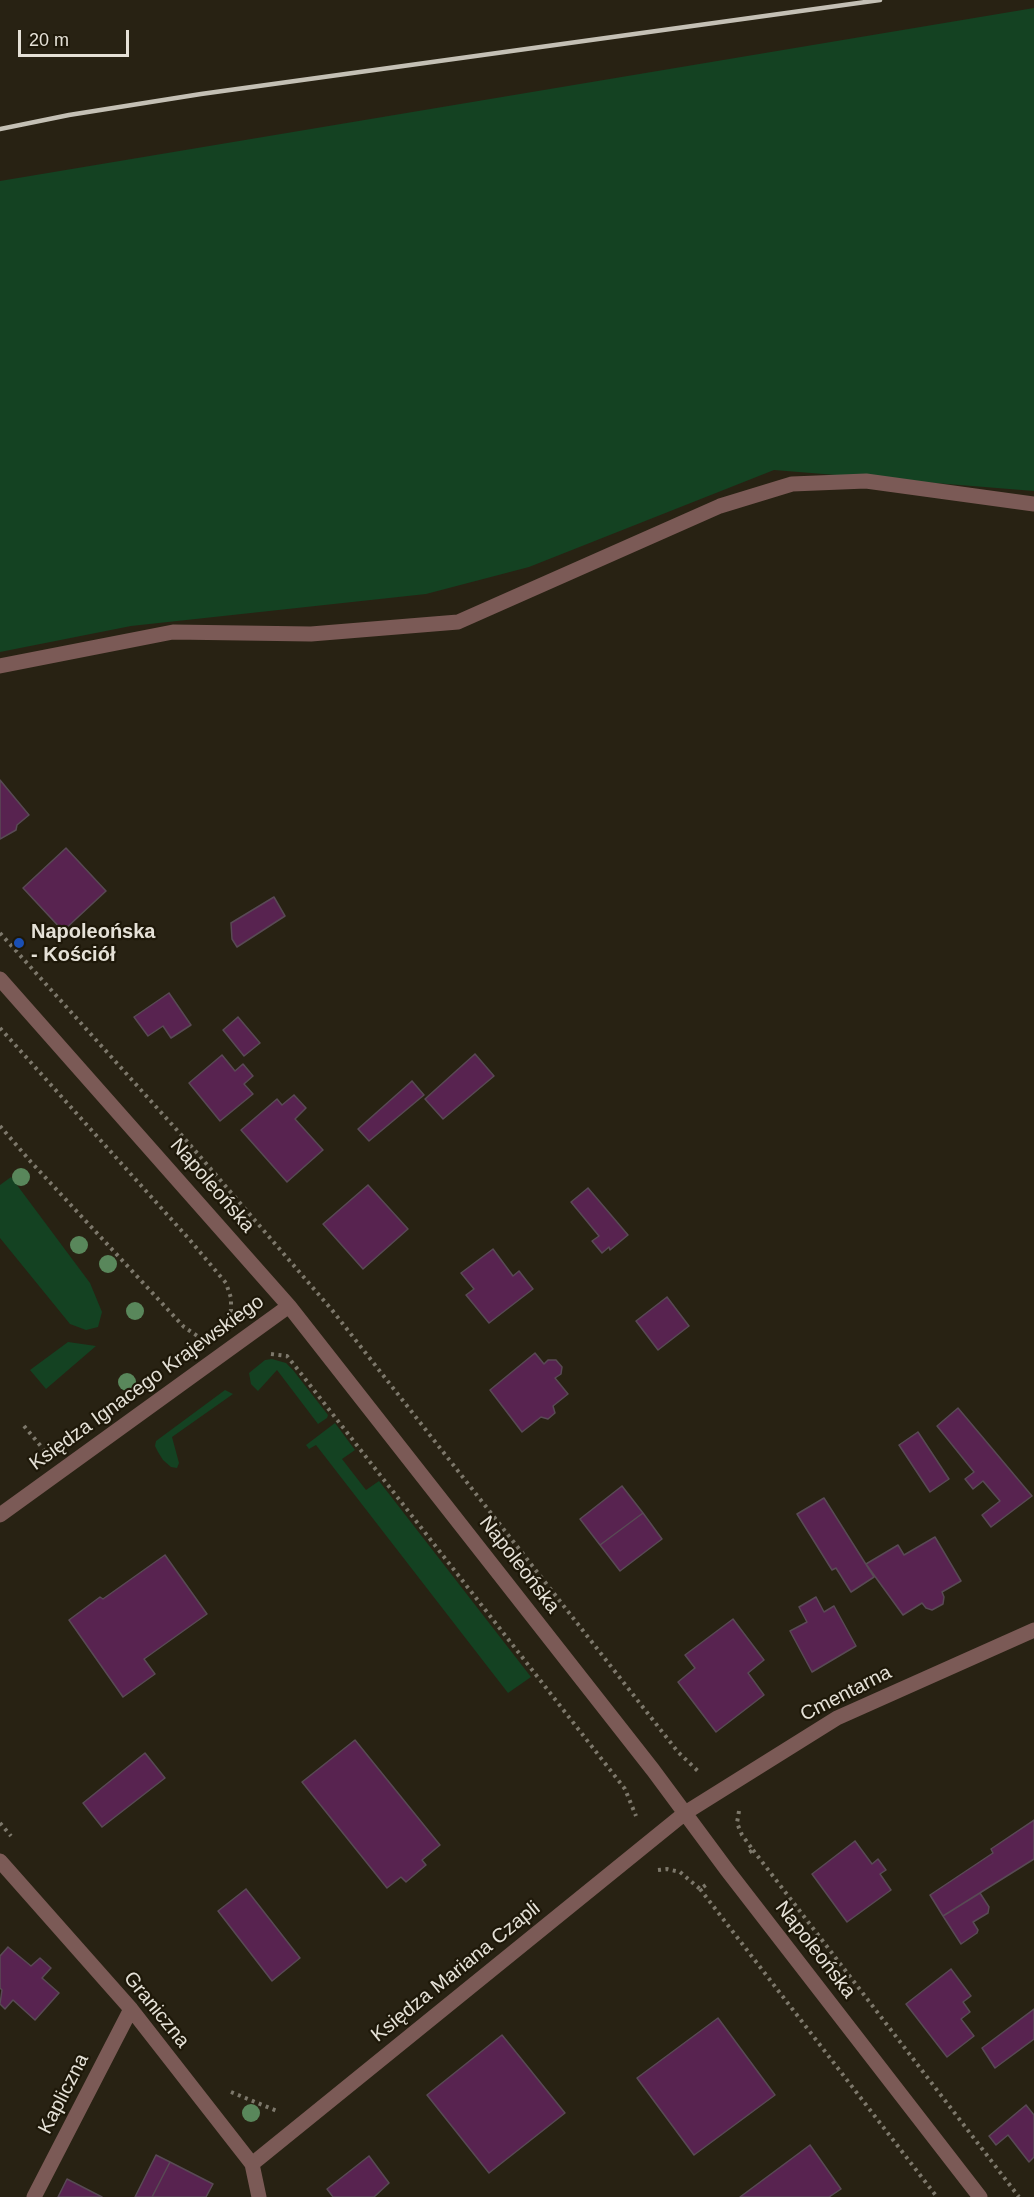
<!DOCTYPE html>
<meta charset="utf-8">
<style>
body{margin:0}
#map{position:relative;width:1034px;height:2197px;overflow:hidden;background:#282213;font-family:Arial,sans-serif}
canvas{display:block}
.scale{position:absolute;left:18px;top:30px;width:111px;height:27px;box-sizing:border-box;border:3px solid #e5e1d7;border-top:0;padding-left:8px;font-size:18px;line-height:21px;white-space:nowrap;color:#e5e1d7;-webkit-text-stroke:4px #1e1809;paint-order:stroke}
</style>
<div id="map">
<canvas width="1034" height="2197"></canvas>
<div class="scale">20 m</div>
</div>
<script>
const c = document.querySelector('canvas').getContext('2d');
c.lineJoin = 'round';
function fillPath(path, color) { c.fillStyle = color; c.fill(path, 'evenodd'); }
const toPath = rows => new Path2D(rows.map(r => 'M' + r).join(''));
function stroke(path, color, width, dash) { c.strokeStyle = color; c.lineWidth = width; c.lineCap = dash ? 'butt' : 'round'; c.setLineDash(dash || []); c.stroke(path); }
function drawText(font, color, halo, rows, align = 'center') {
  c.font = font + ' Arial,sans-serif'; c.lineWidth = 4.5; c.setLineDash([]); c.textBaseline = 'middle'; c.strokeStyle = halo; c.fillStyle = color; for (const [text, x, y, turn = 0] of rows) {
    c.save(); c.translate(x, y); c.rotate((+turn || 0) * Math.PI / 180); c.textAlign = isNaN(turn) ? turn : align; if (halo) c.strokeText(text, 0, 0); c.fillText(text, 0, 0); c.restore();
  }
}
fillPath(toPath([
 [1034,8,1034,491,774,470,529,567,426,594,131,626,0,652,0,181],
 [11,1177,90,1283,102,1312,98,1327,86,1330,70,1324,0,1238,0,1185],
 [68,1342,96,1346,46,1389,30,1370],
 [272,1359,286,1363,293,1370,328,1415,327,1418,318,1424,277,1370,258,1391,251,1384,249,1373,265,1360],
 [225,1390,233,1394,172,1437,179,1463,177,1468,171,1467,163,1460,158,1452,155,1446,156,1441],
 [335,1423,355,1450,342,1459,366,1490,379,1481,531,1677,508,1693,316,1445,309,1449,306,1445]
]), '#144222');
const building = toPath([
 [0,780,29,815,17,825,16,830,0,839,0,780],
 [66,848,106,891,63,931,23,888,66,848],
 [274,897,285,916,237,947,232,939,231,923,274,897],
 [169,993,191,1025,171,1038,163,1026,148,1036,134,1017,169,993],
 [238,1017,260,1043,244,1056,223,1030,238,1017],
 [475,1054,494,1076,443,1119,425,1099,475,1054],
 [222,1055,235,1071,243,1064,253,1076,244,1084,253,1094,220,1121,189,1083,222,1055],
 [412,1081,424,1095,369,1141,358,1129,412,1081],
 [294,1095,306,1108,295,1119,323,1150,287,1182,241,1130,277,1099,282,1105,294,1095],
 [368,1185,408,1229,363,1269,323,1224,368,1185],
 [588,1188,628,1235,610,1250,609,1247,602,1253,592,1241,599,1236,571,1202,588,1188],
 [493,1249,513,1276,519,1271,533,1289,489,1323,466,1295,474,1289,461,1273,493,1249],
 [667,1297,689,1326,658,1350,636,1321,667,1297],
 [535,1353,544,1364,548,1360,556,1360,562,1367,561,1374,555,1378,568,1394,553,1406,555,1413,548,1419,541,1417,522,1432,490,1390,535,1353],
 [958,1408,1032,1496,991,1527,982,1515,1000,1501,983,1481,973,1489,965,1479,974,1472,937,1426,958,1408],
 [918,1432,949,1479,930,1492,899,1445,918,1432],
 [622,1486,643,1513,600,1545,580,1519,622,1486],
 [824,1498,874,1577,851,1592,836,1568,832,1570,797,1514,824,1498],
 [643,1513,662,1539,620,1571,600,1545,643,1513],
 [935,1537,961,1581,942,1592,944,1597,943,1604,932,1610,926,1608,922,1603,903,1615,866,1564,898,1545,904,1555,935,1537],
 [165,1555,207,1614,144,1659,155,1674,123,1697,69,1620,100,1597,103,1599,165,1555],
 [816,1597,824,1612,834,1606,856,1646,812,1672,790,1631,807,1622,799,1607,816,1597],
 [733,1619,764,1660,748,1673,764,1695,716,1732,678,1682,695,1668,685,1655,733,1619],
 [355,1740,440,1845,422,1860,426,1865,406,1882,401,1877,387,1888,302,1782,355,1740],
 [145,1753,165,1778,102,1827,83,1803,145,1753],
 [1034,1820,1034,1859,943,1916,930,1895,993,1853,991,1849,1034,1820],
 [855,1841,872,1864,878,1859,886,1870,880,1874,891,1890,847,1922,812,1874,855,1841],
 [246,1889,300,1958,272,1981,218,1911,246,1889],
 [980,1893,989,1907,988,1913,973,1922,978,1930,977,1933,961,1944,943,1916,980,1893],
 [8,1947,31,1966,40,1958,51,1968,42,1978,59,1993,35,2020,13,2000,5,2009,0,2004,2,1990,0,1988,0,1956,8,1947],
 [951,1969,971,1996,963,2002,970,2012,961,2019,974,2036,947,2057,906,2004,951,1969],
 [1034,2009,1034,2039,995,2068,982,2048,1034,2009],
 [718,2018,775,2095,694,2155,637,2078,718,2018],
 [502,2035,565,2113,489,2173,427,2095,502,2035],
 [1026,2105,1034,2115,1034,2157,1029,2162,1008,2135,996,2145,989,2136,1026,2105],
 [810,2145,841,2189,829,2197,740,2197,810,2145],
 [156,2155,170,2162,152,2197,135,2197,156,2155],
 [369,2156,389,2183,374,2197,333,2197,327,2189,369,2156],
 [170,2162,213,2184,206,2197,152,2197,170,2162],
 [67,2179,102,2197,58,2197,67,2179]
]);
fillPath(building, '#582350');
stroke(building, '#594a55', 1.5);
stroke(toPath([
 [0,933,185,1139,332,1310,678,1752,700,1773],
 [0,1028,189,1239,226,1283,231,1298,231,1310,227,1316],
 [0,1126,31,1162,184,1327,199,1337],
 [271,1354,287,1356,299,1371,625,1789,636,1816],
 [24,1426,44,1450],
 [739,1811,737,1823,742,1835,753,1850,748,1853],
 [0,1823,11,1836],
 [753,1850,1019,2197],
 [658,1870,667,1869,680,1872,700,1889,706,1885],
 [700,1889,937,2197],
 [231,2092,277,2111]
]), '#7d786b', 4, [3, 4.5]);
stroke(toPath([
 [0,666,173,632,311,634,458,622,720,506,792,484,866,481,1034,504],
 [0,979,289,1306,653,1770,727,1870,980,2197],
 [0,1515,289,1306],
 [0,1861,131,2009,252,2164,259,2197],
 [252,2164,685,1813,837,1718,1034,1630],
 [34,2197,131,2009]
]), '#7b5a56', 15);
stroke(toPath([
 [0,129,69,115,201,94,880,0]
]), '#c4c0b5', 4.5);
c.fillStyle = '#59875b';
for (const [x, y] of [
 [21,1177],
 [79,1245],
 [108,1264],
 [135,1311],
 [127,1382],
 [251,2113]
]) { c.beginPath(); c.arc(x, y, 9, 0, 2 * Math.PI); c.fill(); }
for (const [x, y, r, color] of [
 [19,943,6,"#1a4fb4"]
]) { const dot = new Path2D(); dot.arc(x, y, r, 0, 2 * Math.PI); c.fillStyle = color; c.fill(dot); stroke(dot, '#1e1809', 2); }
drawText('bold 20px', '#e5e1d7', '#1e1809', [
 ["Napoleońska",31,932],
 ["- Kościół",31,955]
], 'left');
drawText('20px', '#e5e1d7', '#1e1809', [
 ["Napoleońska",212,1186,49],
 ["Księdza Ignacego Krajewskiego",147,1383,-36],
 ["Napoleońska",519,1565,52],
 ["Cmentarna",846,1694,-27],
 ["Napoleońska",815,1950,52],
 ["Księdza Mariana Czapli",456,1972,-39],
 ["Graniczna",156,2010,51],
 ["Kapliczna",64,2094,-63]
]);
</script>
